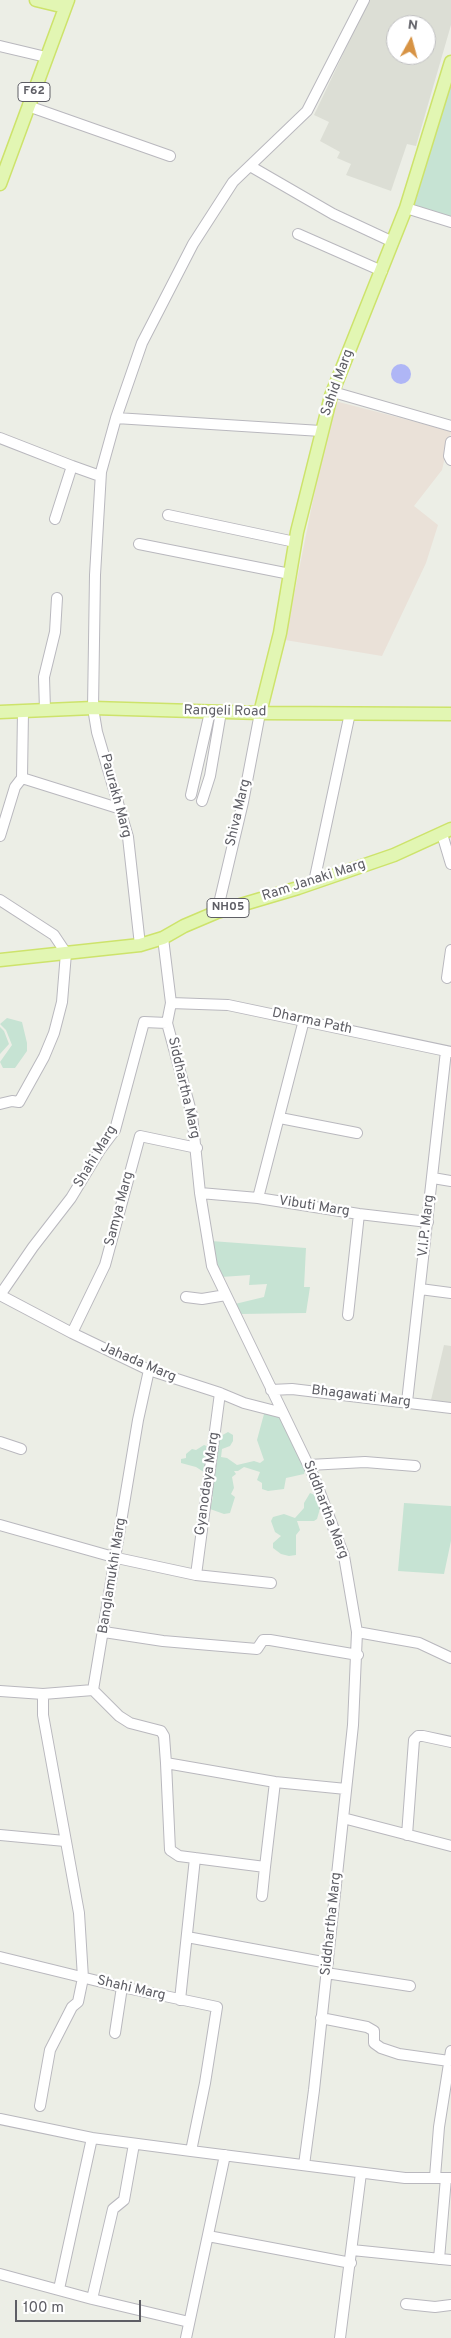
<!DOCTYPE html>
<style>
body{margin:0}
#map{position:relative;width:451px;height:2338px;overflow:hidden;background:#eceee6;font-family:Overpass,sans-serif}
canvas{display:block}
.north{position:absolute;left:386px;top:15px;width:50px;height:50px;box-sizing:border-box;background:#fff;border:1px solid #bfbfc1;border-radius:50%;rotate:7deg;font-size:14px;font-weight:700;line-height:20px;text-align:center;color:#5e5e65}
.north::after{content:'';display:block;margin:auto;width:18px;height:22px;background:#d79344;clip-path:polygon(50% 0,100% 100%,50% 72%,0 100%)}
.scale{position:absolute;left:15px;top:2300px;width:126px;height:22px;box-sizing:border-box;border:2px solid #5e5e65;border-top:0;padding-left:6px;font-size:15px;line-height:18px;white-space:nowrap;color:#5e5e65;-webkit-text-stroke:4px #fff;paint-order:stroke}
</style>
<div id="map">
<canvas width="451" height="2338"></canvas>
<div class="north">N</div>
<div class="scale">100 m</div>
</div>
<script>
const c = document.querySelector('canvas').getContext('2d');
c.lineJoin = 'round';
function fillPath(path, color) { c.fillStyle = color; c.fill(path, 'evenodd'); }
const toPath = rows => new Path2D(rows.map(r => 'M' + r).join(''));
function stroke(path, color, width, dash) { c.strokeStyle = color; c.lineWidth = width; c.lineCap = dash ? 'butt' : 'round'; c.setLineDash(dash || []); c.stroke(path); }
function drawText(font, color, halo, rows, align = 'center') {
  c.font = font + ' Overpass,sans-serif'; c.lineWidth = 4.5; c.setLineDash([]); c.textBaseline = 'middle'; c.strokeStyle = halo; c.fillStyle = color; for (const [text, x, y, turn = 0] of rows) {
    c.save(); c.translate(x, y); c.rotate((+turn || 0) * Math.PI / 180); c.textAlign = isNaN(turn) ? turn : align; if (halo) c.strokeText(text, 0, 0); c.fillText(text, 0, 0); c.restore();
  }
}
fillPath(toPath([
 [369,0,451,0,451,25,416,146,407,144,391,191,346,175,351,164,337,158,340,152,320,141,329,122,314,115],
 [396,25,426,25,426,55,396,55],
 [444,1345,451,1346,451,1403,431,1400]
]), '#dcded5');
fillPath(toPath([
 [335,401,451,431,442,470,414,506,438,525,426,563,382,656,285,640,321,460]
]), '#eae1d8');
fillPath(toPath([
 [451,73,451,220,413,206],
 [7,1018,22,1022,27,1043,27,1051,15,1068,3,1068,0,1062,12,1045,6,1030,0,1024],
 [0,1027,4,1031,9,1044,0,1054],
 [211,1241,306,1248,304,1287,310,1287,306,1313,240,1314,235,1304,264,1297,267,1284,249,1285,250,1275,221,1277],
 [273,1413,283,1420,306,1467,304,1474,286,1478,284,1489,268,1491,262,1489,262,1483,257,1480,260,1472,244,1467,238,1471,234,1471,236,1474,232,1477,234,1488,231,1494,235,1497,230,1513,224,1514,210,1509,213,1497,209,1492,213,1478,196,1467,181,1463,181,1459,186,1458,186,1454,192,1449,196,1450,204,1445,209,1447,219,1437,228,1432,233,1435,233,1441,230,1446,222,1449,221,1457,227,1458,237,1465,254,1461,260,1463,264,1460,257,1440,261,1425,264,1414],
 [310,1493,315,1495,321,1505,317,1519,314,1521,297,1521,300,1530,296,1535,296,1555,289,1556,281,1554,273,1548,273,1543,281,1536,275,1532,271,1521,273,1517,284,1514,295,1518,304,1508,304,1503],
 [404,1503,451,1506,451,1541,444,1574,398,1571]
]), '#c6e3d3');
fillPath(toPath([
 '391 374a10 10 0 1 1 20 0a10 10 0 1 1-20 0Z'
]), '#afb6f6');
const minor = toPath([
 [0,46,46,57],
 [28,106,170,156],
 [250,166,333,214,393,242],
 [406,208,451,222],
 [298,234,382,271],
 [333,392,451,426],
 [116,418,321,431],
 [0,438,72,466,55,519],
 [451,442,449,456,451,460],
 [72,466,100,476],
 [168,515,295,542],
 [139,544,290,574],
 [45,710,44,677,55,632,57,598],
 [23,711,22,778,121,809],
 [191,795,210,712],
 [202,801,210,776,221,712],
 [442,834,451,864],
 [0,836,15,787,22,778],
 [314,882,350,713],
 [0,900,54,935,66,953,62,1002,54,1033,44,1057,19,1102,12,1101,0,1104],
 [217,912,243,802,260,713],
 [163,938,171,1003,167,1023,192,1115,200,1193,212,1266,314,1477,344,1556,357,1632,353,1725,314,2090,304,2165],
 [140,945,128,837,97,732,93,708,95,575,101,472,116,418,142,343,193,244,233,182,307,111,364,0],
 [447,978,451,950],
 [171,1003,228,1005,451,1052],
 [280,1118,357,1133],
 [433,1178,451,1181],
 [200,1193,258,1198,359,1214,428,1222],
 [258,1198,304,1020],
 [420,1289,451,1293],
 [0,1295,33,1247,71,1198,100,1150,115,1130,144,1022,167,1023],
 [0,1295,72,1333,149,1370,220,1393,244,1403,283,1413],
 [186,1297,202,1299,226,1295],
 [348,1315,359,1214],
 [72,1333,105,1265,140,1136,197,1148],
 [271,1390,292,1389,451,1408],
 [407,1402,446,1051],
 [0,1442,21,1449],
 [309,1465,365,1462,415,1466],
 [0,1525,117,1558,196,1575,271,1583],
 [196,1575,220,1393],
 [104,1632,163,1641,257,1649,263,1640,270,1640,358,1655],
 [357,1632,419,1643,451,1658],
 [93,1690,119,1716,130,1723,161,1731,164,1736,166,1763,275,1782,346,1789],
 [0,1691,43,1694,93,1690,138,1420,149,1370],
 [166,1763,170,1850,179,1856,265,1867,262,1896],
 [343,1818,451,1846],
 [0,1835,65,1841],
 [407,1835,414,1740,418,1736,423,1736,451,1742],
 [265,1867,275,1782],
 [187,1937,328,1963],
 [0,1957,122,1987,217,2007,205,2083,191,2151],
 [326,1973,410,1986],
 [180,2000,195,1858],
 [321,2018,367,2027,374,2031,374,2043,381,2048,399,2054,449,2061],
 [115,2033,122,1987],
 [40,2106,50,2050,72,2007,78,2002,83,1978,79,1913,43,1715,43,1694],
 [0,2119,92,2138,191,2151,405,2178,451,2178],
 [435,2177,439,2127,451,2051],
 [208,2236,351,2263],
 [352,2250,451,2260],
 [439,2259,446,2178],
 [0,2274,92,2299,189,2322],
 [59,2289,92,2138],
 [92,2299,113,2209,124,2200,134,2144],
 [406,2304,435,2307,451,2305],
 [186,2338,225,2155],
 [340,2338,361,2173]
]);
const major = toPath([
 [36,0,65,7],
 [0,184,68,0],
 [0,712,93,708,260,713,451,714],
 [260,713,280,633,297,532,331,396,406,208,451,62],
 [0,960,140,945,163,938,184,926,217,912,298,888,394,855,451,829]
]);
stroke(minor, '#b9b8be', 12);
stroke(major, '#cde36b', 15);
stroke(minor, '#fff', 10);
stroke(major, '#e2f6b3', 12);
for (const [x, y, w] of [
 [34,92,32],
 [228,908,42]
]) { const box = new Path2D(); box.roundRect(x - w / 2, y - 9.5, w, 19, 4); c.fillStyle = '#fff'; c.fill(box); stroke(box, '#5e5e65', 1); }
drawText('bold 12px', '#5e5e65', null, [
 ["F62",34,92],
 ["NH05",228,908]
]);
drawText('14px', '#5e5e65', '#fff', [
 ["Sahid Marg",338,383,-70],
 ["Rangeli Road",225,712,1],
 ["Paurakh Marg",115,796,75],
 ["Shiva Marg",239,813,-77],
 ["Ram Janaki Marg",314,881,-18],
 ["Dharma Path",312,1022,12],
 ["Siddhartha Marg",183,1088,77],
 ["Shahi Marg",96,1157,-59],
 ["Vibuti Marg",314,1207,9],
 ["Samya Marg",120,1209,-75],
 ["V.I.P. Marg",427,1226,-84],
 ["Jahada Marg",138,1363,23],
 ["Bhagawati Marg",361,1397,7],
 ["Gyanodaya Marg",208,1484,-82],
 ["Siddhartha Marg",325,1510,69],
 ["Banglamukhi Marg",113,1576,-81],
 ["Siddhartha Marg",332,1924,-84],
 ["Shahi Marg",131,1989,13]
]);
</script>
